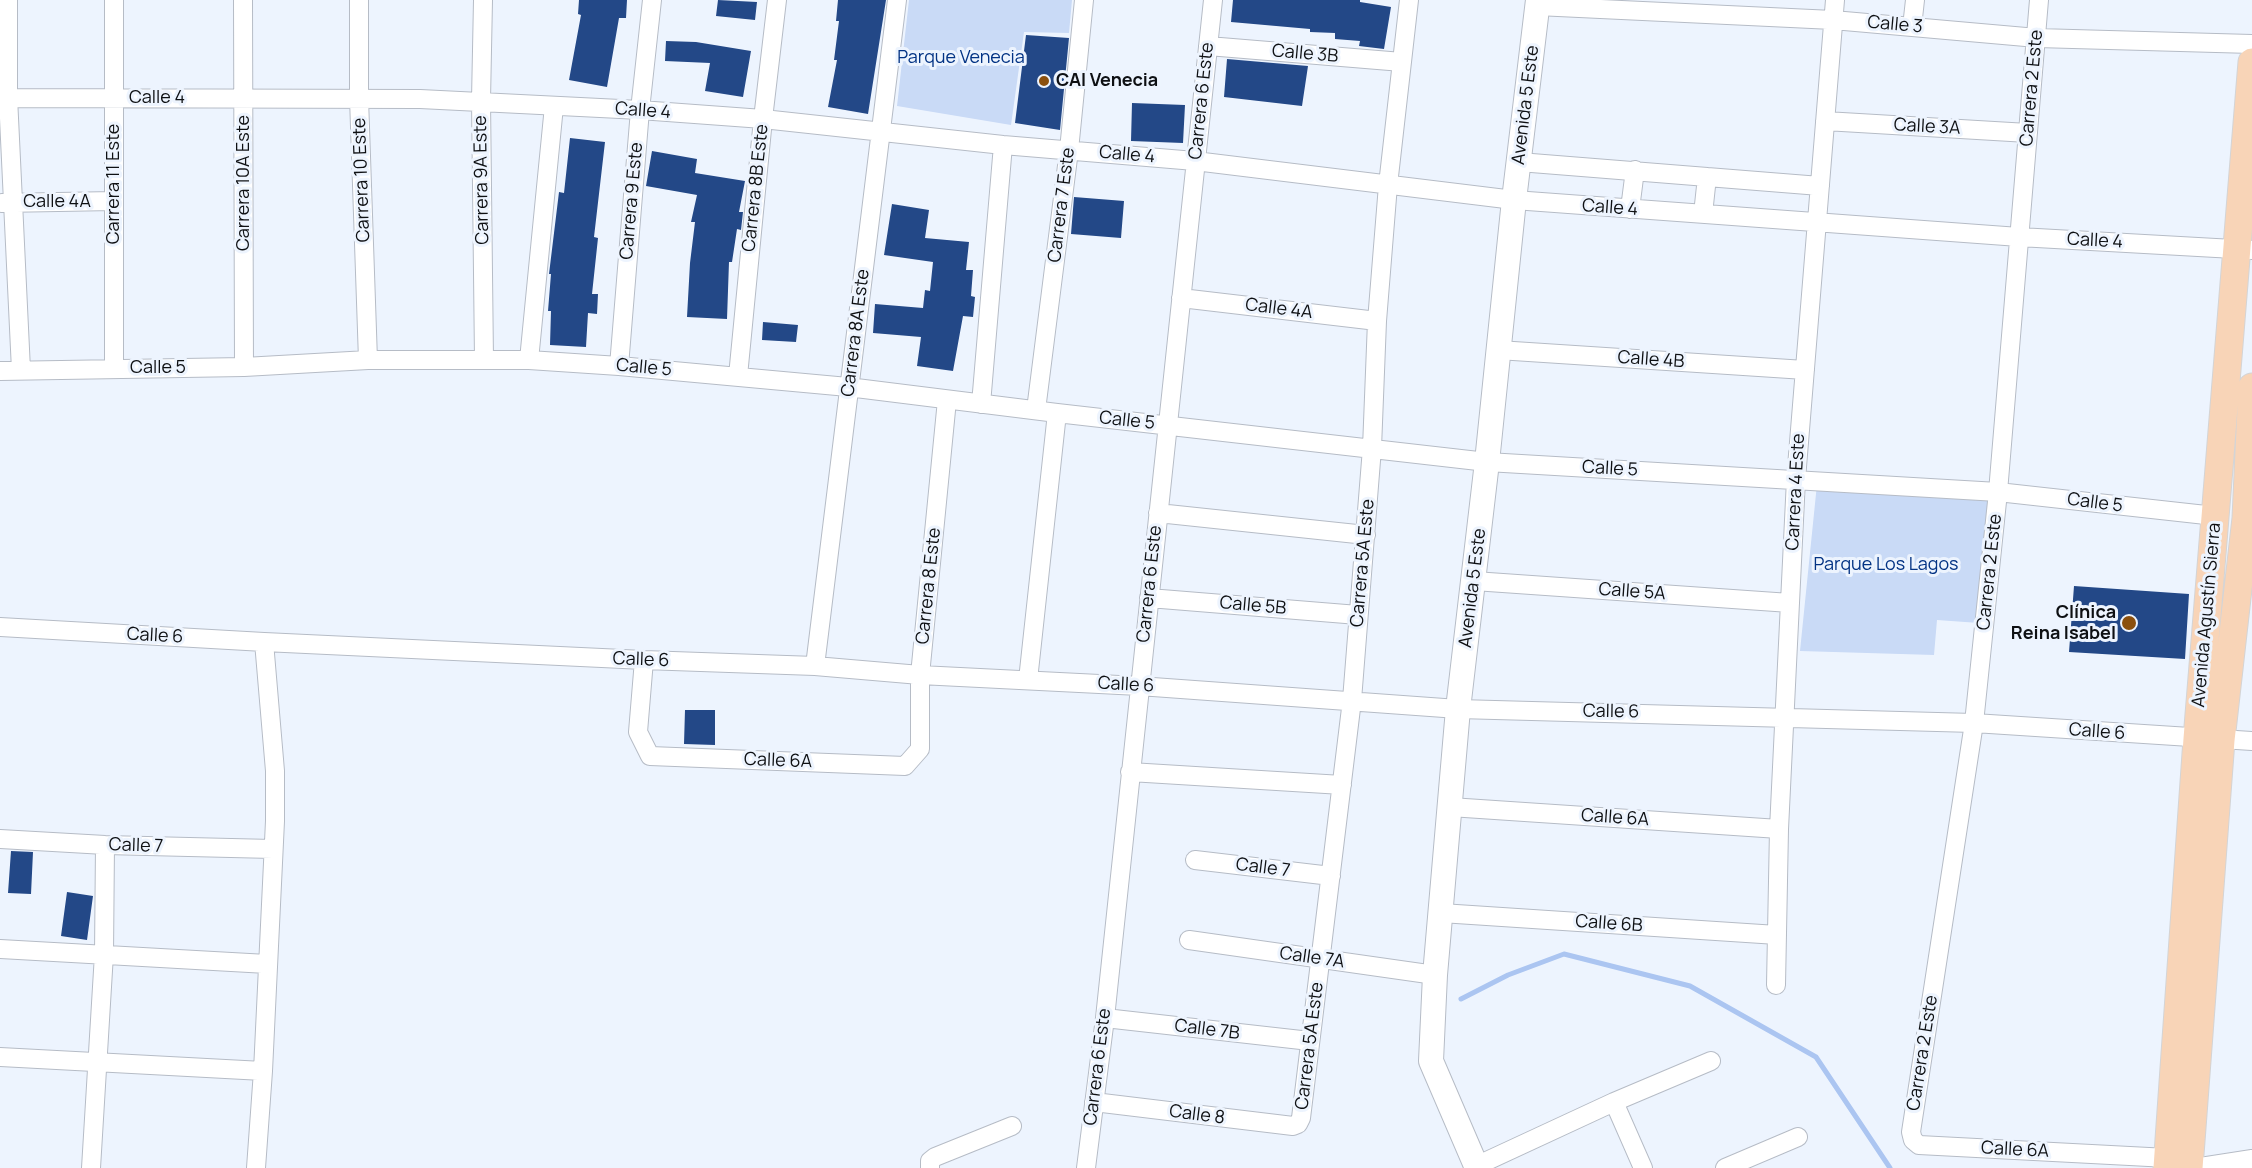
<!DOCTYPE html>
<meta charset="utf-8">
<style>
body{margin:0}
canvas{display:block;background:#edf4fe}
</style>
<canvas width="2252" height="1168"></canvas>
<script>
const c = document.querySelector('canvas').getContext('2d');
c.lineJoin = 'round';
function fillPath(path, color) { c.fillStyle = color; c.fill(path, 'evenodd'); }
const toPath = rows => new Path2D(rows.map(r => 'M' + r).join(''));
function stroke(path, color, width, dash) { c.strokeStyle = color; c.lineWidth = width; c.lineCap = dash ? 'butt' : 'round'; c.setLineDash(dash || []); c.stroke(path); }
function drawText(font, color, halo, rows, align = 'center') {
  c.font = font + ' Manrope,sans-serif'; c.lineWidth = 6; c.setLineDash([]); c.textBaseline = 'middle'; c.strokeStyle = halo; c.fillStyle = color; for (const [text, x, y, turn = 0] of rows) {
    c.save(); c.translate(x, y); c.rotate((+turn || 0) * Math.PI / 180); c.textAlign = isNaN(turn) ? turn : align; if (halo) c.strokeText(text, 0, 0); c.fillText(text, 0, 0); c.restore();
  }
}
fillPath(toPath([
 [909,0,1072,0,1069,33,1024,32,1011,125,897,106],
 [1817,484,1993,496,1979,623,1937,620,1934,655,1800,651]
]), '#c9daf6');
stroke(toPath([
 [1461,999,1508,975,1564,954,1690,986,1816,1057,1890,1168]
]), '#abc5f1', 5);
fillPath(toPath([
 [579,0,627,0,626,18,619,18,607,87,569,80,581,15,578,14],
 [718,0,757,2,755,20,716,16],
 [838,0,886,0,868,114,828,107,837,60,834,60,839,21,836,21],
 [1233,0,1360,0,1360,2,1391,7,1384,49,1359,46,1360,41,1335,39,1335,33,1310,32,1310,29,1231,22],
 [1026,35,1069,38,1060,130,1015,123],
 [666,41,696,42,751,51,743,97,705,91,710,63,665,61],
 [1227,59,1308,66,1302,106,1224,97],
 [1132,103,1185,105,1183,143,1131,141],
 [570,138,605,142,594,237,598,238,592,294,598,294,597,314,588,313,586,347,550,345,551,311,548,311,551,274,549,274,559,192,564,193],
 [652,151,697,159,695,173,745,181,739,212,743,212,741,230,737,229,732,262,729,262,727,319,687,317,690,263,695,222,691,222,697,195,646,186],
 [1074,197,1124,201,1121,238,1071,234],
 [892,204,929,210,925,238,969,242,966,270,973,270,971,296,975,297,973,317,963,316,953,371,917,366,921,337,873,333,875,304,923,308,925,290,930,291,933,262,884,255],
 [763,322,798,325,796,342,762,340],
 [2074,586,2189,594,2185,659,2069,652],
 [685,710,715,710,715,745,684,744],
 [11,851,33,852,31,894,8,893],
 [67,892,93,896,87,940,61,936]
]), '#234887');
const street = toPath([
 [8,0,8,97,21,370],
 [243,0,244,367],
 [359,0,359,98,368,360],
 [483,0,481,100,484,360],
 [2039,0,1998,492,1974,723,1911,1132,1913,1140,1919,1145,2168,1158,2176,1162],
 [1537,6,1833,20,2037,38,2252,44],
 [1912,27,1915,0],
 [1208,46,1402,62],
 [0,98,420,99,640,110,763,119,1003,145,1195,161,1514,200,2019,237,2252,250],
 [1825,121,2028,133],
 [1519,162,1820,186],
 [2,203,114,201],
 [1630,209,1635,170],
 [1703,214,1707,177],
 [1181,298,1377,321],
 [1498,350,1805,370],
 [529,360,554,106],
 [619,366,640,110,652,0],
 [114,368,114,0],
 [0,371,244,367,368,360,529,360,619,366,848,387,1057,413,1487,462,1998,492,2215,516],
 [738,376,763,119,777,0],
 [981,404,1003,145],
 [1036,410,1069,150,1084,0],
 [1158,513,1366,535],
 [1474,581,1790,603],
 [1149,598,1358,615],
 [0,627,264,642,644,660,815,666,920,675,1139,686,1458,709,1974,723,2252,741],
 [644,660,638,732,650,756,905,766,920,749,920,675,947,400],
 [815,666,897,0],
 [1028,680,1057,413],
 [1130,772,1342,785],
 [1450,807,1779,829],
 [0,839,105,845,273,849],
 [1195,860,1331,876],
 [1441,913,1777,935],
 [1189,940,1435,975],
 [0,949,267,964],
 [1776,985,1779,829,1796,479,1835,0],
 [1105,1018,1310,1041],
 [0,1057,263,1071],
 [1094,1102,1293,1126,1298,1124,1301,1118,1352,700,1372,448,1377,321,1388,185,1409,0],
 [1614,1102,1643,1168],
 [1476,1166,1614,1102,1711,1061],
 [91,1168,104,954,105,845],
 [256,1168,263,1071,275,821,275,771,264,642],
 [930,1168,930,1161,935,1157,1012,1126],
 [1086,1168,1105,1018,1213,0],
 [1725,1168,1798,1137],
 [2194,1168,2252,1159]
]);
const secondary = toPath([
 [1477,1168,1431,1061,1435,975,1458,709,1487,462,1514,200,1538,0]
]);
const primary = toPath([
 [2167,1168,2197,739,2252,62],
 [2189,1168,2221,740,2246,518,2252,387]
]);
stroke(street, '#b6bcc6', 20);
stroke(secondary, '#b6bcc6', 26);
stroke(primary, '#d4d4d5', 29);
stroke(street, '#fff', 18);
stroke(secondary, '#fff', 24);
stroke(primary, '#f8d4b7', 27);
for (const [x, y, r, color] of [
 [1044,81,6,"#8b500e"],
 [2129,623,8,"#8b500e"]
]) { const dot = new Path2D(); dot.arc(x, y, r, 0, 2 * Math.PI); c.fillStyle = color; c.fill(dot); stroke(dot, '#edf4fe', 2); }
drawText('18px', '#0e1013', '#edf4fe', [
 ["Calle 3",1895,25,5],
 ["Calle 3B",1305,54,5],
 ["Carrera 2 Este",2032,88,-85],
 ["Calle 4",157,98],
 ["Carrera 6 Este",1202,101,-84],
 ["Avenida 5 Este",1526,105,-83],
 ["Calle 4",643,111,4],
 ["Calle 3A",1927,127,3],
 ["Calle 4",1127,155,5],
 ["Carrera 10 Este",362,180,-92],
 ["Carrera 9A Este",482,180,-91],
 ["Carrera 10A Este",244,183,-90],
 ["Carrera 11 Este",114,184,-90],
 ["Carrera 8B Este",756,188,-84],
 ["Carrera 9 Este",632,201,-85],
 ["Calle 4A",57,202],
 ["Carrera 7 Este",1062,205,-83],
 ["Calle 4",1610,208,4],
 ["Calle 4",2095,241,3],
 ["Calle 4A",1279,309,7],
 ["Carrera 8A Este",856,333,-83],
 ["Calle 4B",1651,360,4],
 ["Calle 5",158,368],
 ["Calle 5",644,368,5],
 ["Calle 5",1127,421,6],
 ["Calle 5",1610,469,3],
 ["Carrera 4 Este",1796,492,-87],
 ["Calle 5",2095,503,7],
 ["Carrera 5A Este",1363,563,-85],
 ["Carrera 2 Este",1990,572,-84],
 ["Carrera 6 Este",1150,584,-84],
 ["Carrera 8 Este",929,586,-84],
 ["Avenida 5 Este",1473,588,-83],
 ["Calle 5A",1632,592,4],
 ["Calle 5B",1253,606,5],
 ["Avenida Agustín Sierra",2207,615,-85],
 ["Calle 6",155,636,3],
 ["Calle 6",641,660,2],
 ["Calle 6",1126,685,3],
 ["Calle 6",1611,712,1],
 ["Calle 6",2097,732,4],
 ["Calle 6A",778,761,2],
 ["Calle 6A",1615,818,4],
 ["Calle 7",136,846,2],
 ["Calle 7",1263,868,7],
 ["Calle 6B",1609,924,4],
 ["Calle 7A",1312,958,8],
 ["Calle 7B",1207,1030,7],
 ["Carrera 5A Este",1310,1046,-83],
 ["Carrera 2 Este",1923,1053,-81],
 ["Carrera 6 Este",1098,1067,-83],
 ["Calle 8",1197,1115,7],
 ["Calle 6A",2015,1150,3]
]);
drawText('18px', '#033384', '#edf4fe', [
 ["Parque Venecia",961,58],
 ["Parque Los Lagos",1886,565]
]);
drawText('bold 18px', '#0e1013', '#edf4fe', [
 ["CAI Venecia",1056,81],
 ["Clínica",2116,613,"right"],
 ["Reina Isabel",2116,634,"right"]
], 'left');
</script>
